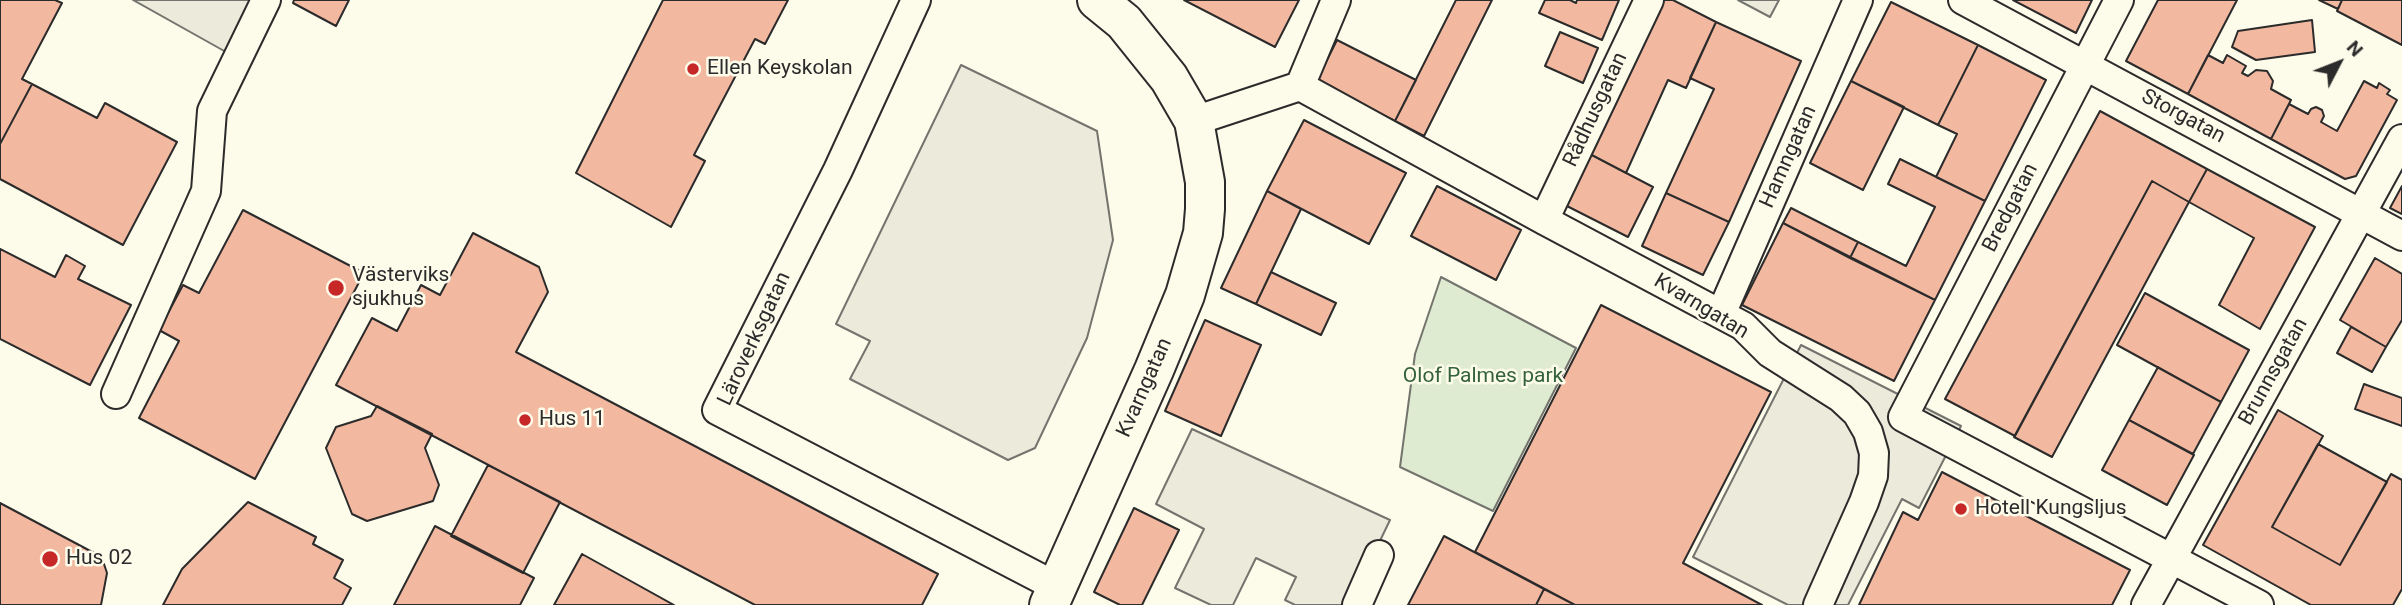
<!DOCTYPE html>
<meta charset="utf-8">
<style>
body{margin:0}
#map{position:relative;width:2402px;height:605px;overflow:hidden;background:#fdfbea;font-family:Roboto,sans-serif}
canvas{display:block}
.north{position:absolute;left:2304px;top:28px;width:70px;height:70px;-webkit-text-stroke:5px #fdfbea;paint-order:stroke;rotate:48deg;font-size:19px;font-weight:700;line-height:28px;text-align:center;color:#2b2b2b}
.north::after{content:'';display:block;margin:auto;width:24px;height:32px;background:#2b2b2b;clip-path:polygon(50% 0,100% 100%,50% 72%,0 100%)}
</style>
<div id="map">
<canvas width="2402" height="605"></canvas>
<div class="north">N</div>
</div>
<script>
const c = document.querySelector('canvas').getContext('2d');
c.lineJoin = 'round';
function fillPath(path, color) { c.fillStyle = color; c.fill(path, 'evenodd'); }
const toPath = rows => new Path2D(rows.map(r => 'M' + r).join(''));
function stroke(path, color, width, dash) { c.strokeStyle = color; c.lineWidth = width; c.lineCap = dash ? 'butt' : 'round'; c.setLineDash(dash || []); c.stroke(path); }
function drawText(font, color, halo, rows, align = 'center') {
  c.font = font + ' Roboto,sans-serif'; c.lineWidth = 5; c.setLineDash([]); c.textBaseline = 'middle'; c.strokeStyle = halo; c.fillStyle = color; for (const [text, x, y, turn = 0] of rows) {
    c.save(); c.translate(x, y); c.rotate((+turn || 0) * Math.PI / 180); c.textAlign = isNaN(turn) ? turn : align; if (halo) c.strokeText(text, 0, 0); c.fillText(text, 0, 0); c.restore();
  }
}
const green = toPath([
 [1441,277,1576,348,1493,511,1400,467,1415,354,1441,277]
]);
fillPath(green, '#deebd1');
stroke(green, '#74746e', 2);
const parking = toPath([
 [133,0,254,0,226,52,133,0],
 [1738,0,1779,0,1770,17,1738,0],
 [961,65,1097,131,1113,240,1087,338,1035,448,1008,460,850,379,870,341,836,324,961,65],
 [1801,345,1961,426,1919,508,1902,499,1848,605,1788,605,1693,557,1801,345],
 [1192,429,1390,520,1349,605,1295,605,1285,600,1296,577,1256,558,1233,605,1211,605,1175,588,1204,529,1156,504,1192,429]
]);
fillPath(parking, '#eceadb');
stroke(parking, '#74746e', 2);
const building = toPath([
 [0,0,55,0,62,3,22,79,32,84,0,144,0,0],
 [294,0,349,0,336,26,293,3,294,0],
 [663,0,788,0,765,44,755,39,694,155,705,161,671,227,576,173,663,0],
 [1184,0,1299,0,1275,47,1184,0],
 [1456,0,1492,0,1424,136,1395,121,1456,0],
 [1545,0,1570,0,1576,3,1577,0,1619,0,1602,40,1539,13,1545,0],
 [1657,0,1673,0,1716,22,1686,88,1668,80,1626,173,1586,152,1657,0],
 [2013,0,2092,0,2076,33,2013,0],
 [2158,0,2237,0,2188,94,2126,61,2158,0],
 [2319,0,2342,0,2338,9,2319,0],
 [2342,0,2402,0,2402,45,2337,11,2342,0],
 [1891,2,1978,45,1938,125,1851,81,1891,2],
 [2312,20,2315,52,2256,60,2232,47,2238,31,2312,20],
 [1716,22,1801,61,1729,222,1666,193,1714,89,1690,78,1716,22],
 [1560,32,1598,48,1583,83,1545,66,1560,32],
 [1337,40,1416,80,1395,121,1316,82,1337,40],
 [1978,45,2046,80,1985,201,1936,177,1957,134,1938,125,1978,45],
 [2208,55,2223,63,2227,55,2246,66,2242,73,2248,76,2256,70,2267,71,2273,81,2271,89,2291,100,2271,139,2188,94,2208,55],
 [1851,81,1904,107,1863,190,1810,163,1851,81],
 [2364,81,2377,88,2379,83,2390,90,2387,94,2397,100,2356,176,2345,179,2271,139,2289,104,2308,114,2311,109,2316,107,2322,110,2324,116,2321,122,2337,131,2364,81],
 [32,84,97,118,105,103,177,142,123,245,0,179,0,144,32,84],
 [2100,111,2207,169,2189,202,2152,181,2015,436,1945,399,2100,111],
 [1304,120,1406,173,1369,244,1267,191,1304,120],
 [1586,152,1653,187,1628,237,1561,203,1586,152],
 [1900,159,1985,201,1935,300,1850,258,1858,242,1906,266,1935,207,1888,184,1900,159],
 [2207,169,2315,227,2260,329,2219,305,2254,238,2189,202,2207,169],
 [2152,181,2189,202,2052,457,2014,437,2152,181],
 [1437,186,1521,230,1496,280,1411,236,1437,186],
 [2402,186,2402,214,2390,208,2402,186],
 [1267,191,1301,209,1256,304,1221,288,1267,191],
 [1666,193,1729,222,1703,275,1642,246,1666,193],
 [1791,208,1858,242,1850,258,1783,223,1791,208],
 [243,210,364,273,255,479,139,418,179,341,159,330,183,285,199,293,243,210],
 [1783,223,1935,300,1894,381,1742,305,1783,223],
 [473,233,539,267,548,292,516,352,938,574,922,605,755,605,336,385,372,318,397,331,421,285,440,295,473,233],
 [0,249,55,277,66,255,85,266,78,279,131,305,90,385,0,339,0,249],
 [2375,258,2402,274,2402,320,2386,347,2340,320,2375,258],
 [1271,272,1336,303,1321,335,1256,304,1271,272],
 [2145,293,2249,350,2221,402,2117,345,2145,293],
 [1601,305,1771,392,1683,563,1762,605,1575,605,1475,552,1601,305],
 [1205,320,1261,345,1221,436,1165,411,1205,320],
 [2351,327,2386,347,2372,372,2337,353,2351,327],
 [2158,367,2221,402,2193,454,2129,420,2158,367],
 [2364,384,2402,398,2402,426,2355,409,2364,384],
 [377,406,432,434,425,448,439,485,433,501,367,521,352,514,326,448,336,427,371,416,377,406],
 [2278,410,2323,436,2272,527,2340,565,2391,474,2402,480,2402,589,2393,605,2311,605,2203,545,2278,410],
 [2129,420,2194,455,2167,505,2102,470,2129,420],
 [2318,444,2387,482,2340,565,2272,527,2318,444],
 [488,465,560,502,523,573,451,536,488,465],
 [1942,472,2130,570,2112,605,1859,605,1903,512,1918,520,1942,472],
 [248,502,316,537,313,544,343,560,334,578,351,588,342,605,163,605,182,569,248,502],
 [0,503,96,554,104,564,107,573,101,605,0,605,0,503],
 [1134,508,1179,530,1142,605,1120,605,1094,592,1134,508],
 [435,526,534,578,520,605,394,605,435,526],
 [1444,536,1544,589,1536,605,1408,605,1444,536],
 [582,554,674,605,554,605,582,554],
 [1544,589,1575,605,1536,605,1544,589]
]);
fillPath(building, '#f2b8a0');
stroke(building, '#2b2b2b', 2);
const street = toPath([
 [916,0,838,170,717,410,1057,587],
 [1963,0,2402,236],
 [1300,86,1336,0],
 [1194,121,1300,86,1544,220,1743,326,1770,353,1841,398,1857,413,1868,432,1874,453,1873,476,1864,502,1818,605],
 [1544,220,1649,0],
 [1721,314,1858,0],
 [116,394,206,191,212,111,266,0],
 [1903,417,2119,0],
 [1903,417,2259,605],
 [1357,605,1379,555],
 [2146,605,2402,139]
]);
const secondary = toPath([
 [1049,605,1154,370,1185,295,1203,233,1205,209,1205,182,1194,121,1169,78,1124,22,1097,0]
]);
stroke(street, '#2b2b2b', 32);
stroke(secondary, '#2b2b2b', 42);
stroke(street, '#fdfbea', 28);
stroke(secondary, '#fdfbea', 38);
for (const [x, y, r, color] of [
 [693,69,7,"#c62828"],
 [336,288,9,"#c62828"],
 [525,420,7,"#c62828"],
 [1961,509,7,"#c62828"],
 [50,559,9,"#c62828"]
]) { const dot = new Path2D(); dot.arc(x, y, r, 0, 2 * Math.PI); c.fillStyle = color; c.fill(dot); stroke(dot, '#fdfbea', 2.5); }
drawText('21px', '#2b2b2b', '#fdfbea', [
 ["Ellen Keyskolan",707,69],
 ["Västerviks",352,276],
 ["sjukhus",352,300],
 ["Hus 11",539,420],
 ["Hotell Kungsljus",1975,509],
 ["Hus 02",66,559]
], 'left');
drawText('21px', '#2b2b2b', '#fdfbea', [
 ["Rådhusgatan",1596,110,-65],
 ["Storgatan",2183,117,28],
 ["Hamngatan",1789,157,-66],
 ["Bredgatan",2011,208,-63],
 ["Kvarngatan",1701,307,31],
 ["Läroverksgatan",755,339,-65],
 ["Brunnsgatan",2274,372,-61],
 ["Kvarngatan",1145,388,-66]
]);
drawText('21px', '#34623c', '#fdfbea', [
 ["Olof Palmes park",1483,377]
]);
</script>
